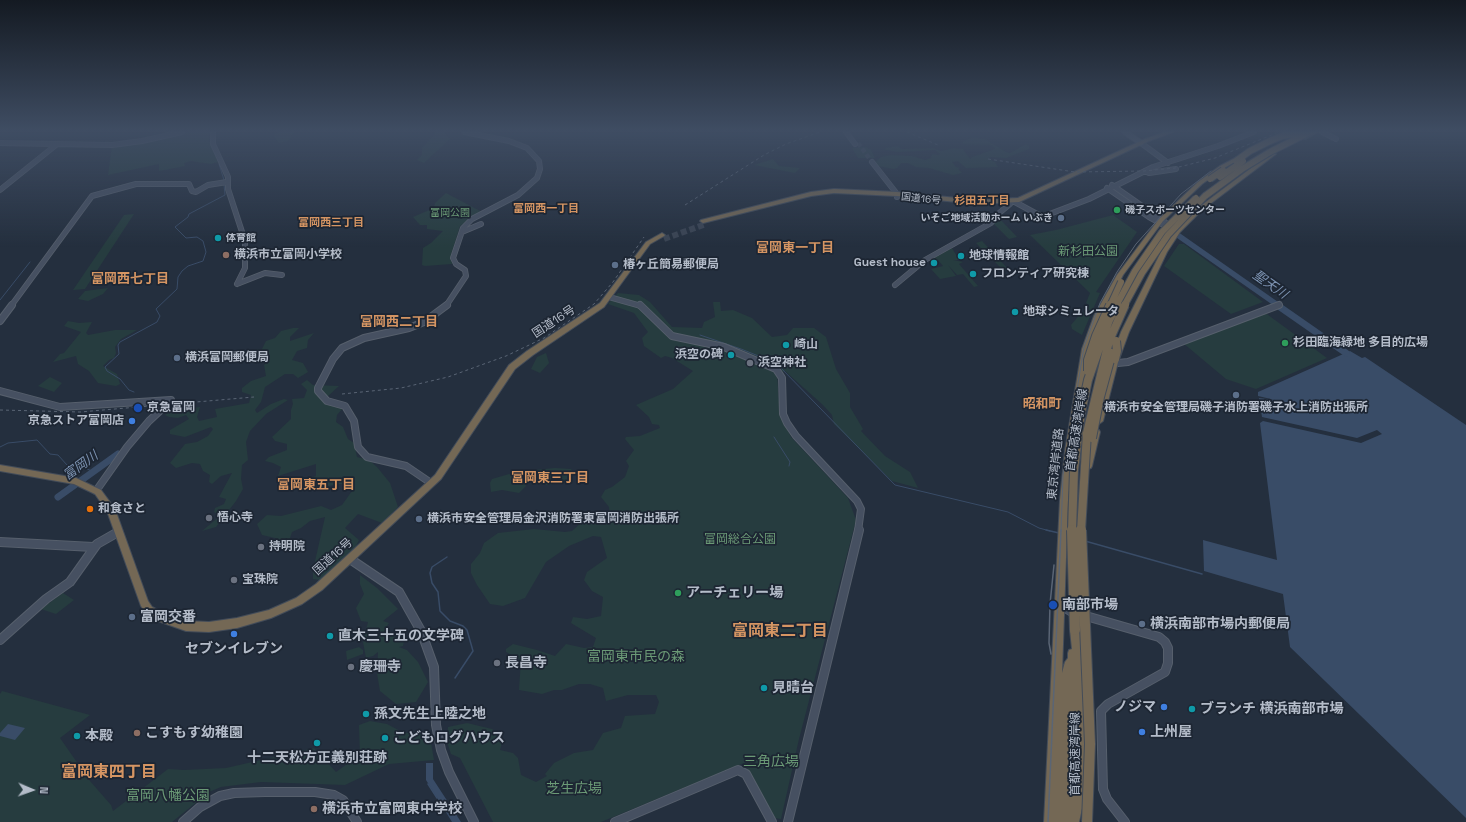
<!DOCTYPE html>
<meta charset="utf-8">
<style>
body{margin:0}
#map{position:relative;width:1466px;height:822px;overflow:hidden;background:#242f3e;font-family:"Space Grotesk",sans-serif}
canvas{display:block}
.north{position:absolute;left:12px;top:770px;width:40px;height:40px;-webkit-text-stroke:3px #1d2633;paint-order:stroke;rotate:92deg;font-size:11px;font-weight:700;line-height:16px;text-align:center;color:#b4bcc9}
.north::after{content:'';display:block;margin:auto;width:14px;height:18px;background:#b4bcc9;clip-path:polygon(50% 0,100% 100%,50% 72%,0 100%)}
</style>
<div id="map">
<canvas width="1466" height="822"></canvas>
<div class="north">N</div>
</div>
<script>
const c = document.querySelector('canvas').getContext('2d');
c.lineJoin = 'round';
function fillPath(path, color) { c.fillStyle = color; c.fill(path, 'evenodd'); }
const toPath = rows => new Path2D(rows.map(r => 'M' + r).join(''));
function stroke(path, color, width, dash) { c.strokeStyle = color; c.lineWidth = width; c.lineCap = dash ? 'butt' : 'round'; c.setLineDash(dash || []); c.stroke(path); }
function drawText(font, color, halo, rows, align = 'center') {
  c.font = font + ' "Space Grotesk","Noto Sans JP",sans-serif'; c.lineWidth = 3.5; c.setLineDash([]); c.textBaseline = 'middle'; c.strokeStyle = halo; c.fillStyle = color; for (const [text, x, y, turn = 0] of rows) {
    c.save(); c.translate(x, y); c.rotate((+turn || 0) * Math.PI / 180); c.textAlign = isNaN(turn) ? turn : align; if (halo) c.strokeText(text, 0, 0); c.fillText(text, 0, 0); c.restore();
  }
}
fillPath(toPath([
 [185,132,210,132,209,140,218,162,211,164,191,161,184,163,185,166,159,171,159,164,108,175,112,145,150,140],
 [280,132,294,132,288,141,278,143,273,134],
 [436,132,444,132,450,139,424,163,417,160,422,155,422,148],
 [972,137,985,139,1006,152,1010,153,1026,144,1029,146,1029,149,1006,158,990,157,988,159,995,162,998,167,966,168,958,161,952,162,956,167,960,168,958,169,962,173,953,175,929,168,916,167,908,163,901,163,897,168,894,169,878,166,875,162,881,157,891,155,912,156,925,160,931,158,932,154,938,155,940,154,935,150,898,152,885,150,886,148,898,146,902,149,933,148,941,151,954,148,963,149,970,159,972,157,995,149,992,145,963,144,962,142],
 [866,147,871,150,875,158,858,158,852,148],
 [773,159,779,166,800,168,795,173,754,165],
 [446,193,482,212,460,226,451,255,452,264,425,266,422,265,423,248,431,243,443,231,427,229,427,225,420,225,413,217,434,208,435,203],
 [134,214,85,289,73,290,124,215],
 [1113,215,1137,232,1096,292,1100,293,1082,335,1072,329,1071,325,1081,313,1086,311,1084,308,1089,305,1086,303,1090,293,1030,235,1056,230],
 [998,217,1017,237,1009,239,993,223],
 [982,241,1009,270,1004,271,976,243],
 [1179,244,1184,244,1263,302,1231,314,1164,266],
 [952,248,959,260,953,260,963,262,959,264,978,286,974,287,963,274,957,275,948,265,956,276,940,279,931,269,943,266,938,260,934,258],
 [108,288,103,294,88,301,78,299,85,291],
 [618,293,639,295,650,302,672,327,702,328,704,322,715,317,713,302,720,302,721,311,733,310,752,318,772,337,787,335,793,328,814,328,826,337,836,369,850,393,850,407,863,429,861,431,885,456,910,472,918,488,892,481,834,424,832,415,823,405,785,371,777,374,780,414,791,437,848,498,856,520,799,739,781,819,775,818,744,763,601,822,493,822,460,758,451,754,447,742,448,727,467,723,492,729,500,734,502,743,500,750,513,753,518,758,521,775,536,782,547,776,545,774,554,763,574,753,593,750,603,733,621,728,625,716,655,714,659,702,656,695,628,695,606,701,603,688,590,684,579,684,562,690,554,690,542,694,519,690,521,660,506,652,506,649,513,644,537,650,555,656,566,644,584,648,593,647,596,638,571,623,573,617,587,619,601,616,603,597,592,591,584,580,587,572,607,558,601,537,593,536,569,546,546,562,525,598,503,606,490,604,477,585,471,573,471,564,480,553,484,543,498,533,534,529,565,532,572,531,584,520,604,524,610,518,609,507,601,497,605,490,612,487,625,477,629,466,626,461,634,450,625,439,626,437,640,436,660,428,659,425,652,424,649,417,636,405,673,389,693,371,672,358,665,356,661,358,644,346,642,338,648,332,634,313,608,304],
 [1264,312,1327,358,1256,389,1226,379,1183,343],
 [68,321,79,323,92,322,86,333,88,335,115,330,137,330,121,339,115,347,116,353,114,358,109,360,103,366,117,374,120,384,116,386,98,383,89,371,78,364,76,356,53,362,60,354,64,353,81,332,64,326],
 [293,328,299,328,290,337,290,341,314,333,308,340,307,348,297,351,292,360,303,363,308,372,298,378,293,374,285,374,265,387,261,402,255,410,257,413,271,404,284,399,288,400,266,414,250,431,246,442,248,460,242,465,241,479,243,489,236,501,216,527,202,531,220,516,214,512,215,508,224,504,226,499,219,497,232,473,221,476,212,484,209,482,210,475,203,471,200,464,192,463,176,468,170,463,185,444,197,442,208,436,213,429,211,427,185,437,170,434,170,430,189,419,186,415,178,418,169,417,165,415,170,410,200,407,197,417,199,421,217,417,215,409,249,403,251,395,242,392,242,388,251,381,266,376,264,365,270,359,266,356,254,356,252,350,262,349,266,341,275,338,281,331],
 [546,353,549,363,540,373,531,369,537,357],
 [50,377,62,383,54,392,38,386],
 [307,380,313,385,339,386,327,397,334,400,343,408,337,415,336,422,343,427,348,439,354,443,357,457,369,460,377,467,390,483,398,507,382,523,358,514,345,528,359,540,356,546,320,580,313,579,313,570,325,517,310,521,301,528,292,532,288,544,275,538,262,535,257,524,267,515,281,516,321,506,331,510,342,505,352,491,348,484,338,484,318,488,285,490,287,482,289,485,294,485,316,476,316,464,278,476,281,467,273,463,265,461,269,457,287,450,287,444,275,441,272,437,291,419,291,410,293,404,292,399,304,398,307,390,301,384],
 [555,468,571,469,574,474,563,483,546,485,531,476,535,470],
 [509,474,523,478,526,486,519,493,502,490,491,492,490,483,492,479],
 [360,575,377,588,398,609,383,621,389,623,385,629,394,635,397,640,402,638,404,641,403,646,399,647,407,650,418,662,428,682,416,702,396,704,380,691,377,673,378,652,373,656,366,658,363,642,368,622,361,621,356,608,364,594,360,584],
 [63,593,74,600,56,614,41,609],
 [359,647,363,650,363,654,347,660,346,651],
 [2,691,90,715,60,738,90,781,111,805,113,811,168,769,184,770,226,768,314,748,336,772,360,755,359,725,370,721,387,724,402,732,415,734,429,731,434,760,389,764,345,785,261,782,221,787,209,792,172,822,0,822,0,694]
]), '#263c3f');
fillPath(toPath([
 [1350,351,1362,358,1365,357,1466,425,1466,818,1290,647,1283,594,1204,571,1203,540,1277,560,1260,423,1263,421,1361,443,1382,434,1377,430,1357,438,1262,417,1259,398,1275,400,1258,396,1258,392],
 [8,724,25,728,15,740,0,736,0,733],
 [426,763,433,763,433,779,461,822,452,822,426,780]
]), '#394c67');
stroke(toPath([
 [219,164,224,180],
 [0,300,30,262],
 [700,335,741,349,771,361,780,367,895,485,1008,512,1039,528,1050,531],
 [134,392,129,390,120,379,107,371,105,367,119,354,118,345,120,342,157,322,160,316,156,309,177,289,178,277,182,271,188,266,203,261,206,252,203,241,197,237,186,238,175,227,188,217,189,214,225,195,224,184],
 [774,437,790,462,789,466],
 [0,447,8,443,37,440,50,454,58,455,67,465,76,464,94,472]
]), '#394c67', 1);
stroke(toPath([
 [1046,530,1059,533],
 [1085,541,1202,574],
 [447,557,432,567,430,573,432,583,438,592,440,611,450,621,463,626,467,630,473,651,455,678],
 [428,784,437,798]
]), '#394c67', 1.5);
stroke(toPath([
 [1179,236,1279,306]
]), '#394c67', 5.5);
stroke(toPath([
 [1277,305,1346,353],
 [58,497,118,454]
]), '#394c67', 7);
stroke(toPath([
 [858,143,872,162]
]), '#3a4453', 4.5, [4.5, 2.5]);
stroke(toPath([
 [664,239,706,224]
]), '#3a4453', 6, [6, 3]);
const secondaryFar2 = toPath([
 [213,132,213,144,228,177,228,189,245,241,245,268,237,284],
 [846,132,855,144],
 [1322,132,1336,139],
 [0,143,112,145,142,141,182,132],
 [1141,143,1168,163],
 [872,162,897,194,897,197],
 [1145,171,1149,173,1176,169],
 [1112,185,1165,222],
 [1107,188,1149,217,1171,229],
 [0,190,56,145],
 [1013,201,1037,214,1042,216,1047,215,1089,199,1153,167,1218,146,1254,132],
 [462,232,481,224],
 [237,284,265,273,282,275],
 [895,285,925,260,991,223,998,214,1010,204],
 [609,297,641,306],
 [11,306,92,196,136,184,189,184,192,191,196,192,208,185,227,182],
 [446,306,466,276,465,270,456,264,453,258,463,228,472,219,518,195,537,178,540,169,539,161,527,148,509,141,464,132],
 [1276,306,1279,305]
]);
const secondaryFar1 = toPath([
 [640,305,672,336,724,347,776,369,782,378,783,414,787,423,796,436,857,501,861,509,858,531],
 [0,321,12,305],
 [1111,360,1118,363,1128,362,1279,305],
 [0,391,60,407,171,400],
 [431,483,406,466,367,457,358,447,354,421,345,406,327,401,318,391,318,388,333,359,342,348,364,338,409,328,424,322,447,305],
 [96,491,127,447,149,421,163,408]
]);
const secondary = toPath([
 [0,542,93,547],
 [350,559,399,592,421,631,434,667,436,725,441,750,449,772,474,822],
 [1061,601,1064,607,1072,612,1159,637,1165,642,1168,648,1168,663,1165,672,1108,704,1101,711,1103,789,1107,799,1125,822],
 [0,640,46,599,70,582,97,544,118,532],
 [183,822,200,807,220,796,234,793,265,792,315,792,334,795,343,800,357,822],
 [615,822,738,770,746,774,772,822],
 [788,822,859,530]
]);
const primary = toPath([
 [1125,132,1141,143]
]);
const highway = toPath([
 [1165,132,1173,132,1149,141,1019,202,977,204,897,196,834,193,811,196,703,223,700,221,701,220,811,192,834,189,897,192,977,200,1018,198,1145,139,1165,132],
 [1311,132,1318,132,1305,139,1300,138,1311,132],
 [1271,153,1276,154,1202,210,1180,232,1167,252,1129,332,1118,362,1103,421,1099,424,1096,423,1095,421,1110,362,1121,332,1161,252,1176,230,1198,208,1271,153],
 [1241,155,1246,156,1224,168,1202,184,1163,221,1123,275,1102,316,1090,349,1073,451,1068,500,1062,673,1065,662,1068,658,1068,653,1069,650,1072,649,1070,630,1071,627,1075,625,1079,627,1080,630,1086,689,1087,786,1079,822,1056,822,1056,821,1056,822,1044,822,1060,500,1065,451,1082,349,1094,316,1117,275,1159,219,1198,182,1220,166,1241,155],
 [662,233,665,235,664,236,650,244,604,307,533,355,515,369,441,479,322,590,302,604,271,618,237,628,209,632,186,631,158,621,146,613,141,606,107,511,95,494,74,484,0,471,0,465,76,478,101,490,115,509,148,601,152,607,165,614,186,621,209,622,237,618,269,610,296,598,316,584,435,475,509,365,527,351,600,303,646,242,662,233],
 [1096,429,1099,430,1100,432,1092,466,1091,468,1088,469,1085,468,1084,466,1092,432,1093,430,1096,429]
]);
stroke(secondaryFar2, '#565f6c', 6);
stroke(secondaryFar1, '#565f6c', 8);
stroke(secondary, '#565f6c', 10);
stroke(primary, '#414a57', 7);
stroke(highway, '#434c59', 2);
stroke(secondaryFar2, '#465061', 4.5);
stroke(secondaryFar1, '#465061', 6);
stroke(secondary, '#465061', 8);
stroke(primary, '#56606e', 5.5);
fillPath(highway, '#746855');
stroke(toPath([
 [1061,531,1063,475,1084,347,1100,303,1117,272,1136,244,1181,194,1211,171]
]), '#5a6575', 1);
stroke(toPath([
 [1051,654,1049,643,1050,604,1054,565],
 [1048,822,1061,530]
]), '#5a6575', 1.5);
stroke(toPath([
 [907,132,938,145],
 [988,159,1075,172,1144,171,1175,168,1215,158,1279,132],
 [685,205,764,155,786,144,820,132],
 [342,394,401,388,448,377,506,356,544,338,594,304,613,282,644,237],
 [0,410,80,412,254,397]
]), '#5a6575', 1, [3, 3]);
const highwayBridgeFar2 = toPath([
 [1236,161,1250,151,1270,141,1282,136,1299,133],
 [1220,177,1243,161],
 [1210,179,1223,170],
 [1110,306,1121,282],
 [1116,306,1135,271,1162,232,1196,198],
 [1124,306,1142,273,1168,235,1205,196,1242,169,1270,152,1310,132]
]);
const highwayBridgeFar1 = toPath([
 [1115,359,1117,351,1116,341],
 [1088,371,1088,360,1096,336,1110,305],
 [1092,438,1100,397,1112,353],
 [1072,531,1074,470,1081,413,1088,380,1109,320,1117,305],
 [1081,531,1087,433,1109,341,1125,305]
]);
const highwayBridge = toPath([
 [1072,530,1075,630],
 [1081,530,1090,744,1087,822]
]);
stroke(highwayBridgeFar2, '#434c59', 8, []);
stroke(highwayBridgeFar1, '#434c59', 10, []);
stroke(highwayBridge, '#434c59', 12, []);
stroke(highwayBridgeFar2, '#746855', 6);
stroke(highwayBridgeFar1, '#746855', 8);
stroke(highwayBridge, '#746855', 10);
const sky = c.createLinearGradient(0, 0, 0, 247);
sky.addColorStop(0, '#141a22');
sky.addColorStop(0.53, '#3f4d63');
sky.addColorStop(1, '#3f4d6300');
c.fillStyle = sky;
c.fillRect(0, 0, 1466, 247);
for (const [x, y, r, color] of [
 [1117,210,4,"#2e9e5b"],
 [1061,218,4,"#5c6f8a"],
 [218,238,4,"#0f9aa8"],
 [226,255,4,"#8d6e63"],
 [961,256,4,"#0f9aa8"],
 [934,263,4,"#0f9aa8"],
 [615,265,4,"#5c6f8a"],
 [973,274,4,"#0f9aa8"],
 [1015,312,4,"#0f9aa8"],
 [1285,343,4,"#2e9e5b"],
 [786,345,4,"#0f9aa8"],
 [731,355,4,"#0f9aa8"],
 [177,358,4,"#5c6f8a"],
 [750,363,4,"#6b7280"],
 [1236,395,4,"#5c6f8a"],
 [138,408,5,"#1a4fb4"],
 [132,421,4,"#3f7fe0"],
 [90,509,4,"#e8710a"],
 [209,518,4,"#6b7280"],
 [419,519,4,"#5c6f8a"],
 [261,547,4,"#6b7280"],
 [234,580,4,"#6b7280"],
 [678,593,4,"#2e9e5b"],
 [1053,605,5,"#1a4fb4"],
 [132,617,4,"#5c6f8a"],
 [1142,624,4,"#5c6f8a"],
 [234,634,4,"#3f7fe0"],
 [330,636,4,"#0f9aa8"],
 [497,663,4,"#6b7280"],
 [351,667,4,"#6b7280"],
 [764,688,4,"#0f9aa8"],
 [1164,707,4,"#3f7fe0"],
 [1192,709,4,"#0f9aa8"],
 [366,714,4,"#0f9aa8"],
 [1142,732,4,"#3f7fe0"],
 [137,733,4,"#8d6e63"],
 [77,736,4,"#0f9aa8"],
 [385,738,4,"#0f9aa8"],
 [317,743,4,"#0f9aa8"],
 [314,809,4,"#8d6e63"]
]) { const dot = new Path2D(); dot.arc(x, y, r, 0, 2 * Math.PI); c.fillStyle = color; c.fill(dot); stroke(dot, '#1d2633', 1.5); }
drawText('10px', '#b4bcc9', '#1d2633', [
 ["国道16号",921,199,6]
]);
drawText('bold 10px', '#b4bcc9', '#1d2633', [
 ["磯子スポーツセンター",1125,210],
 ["いそご地域活動ホーム いぶき",1053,218,"right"],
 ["体育館",226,238]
], 'left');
drawText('10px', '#6b9a76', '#1d2633', [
 ["富岡公園",450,213]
]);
drawText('bold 11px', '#d59563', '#1d2633', [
 ["杉田五丁目",982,201],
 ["富岡西一丁目",546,209],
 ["富岡西三丁目",331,223]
]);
drawText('12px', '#6b9a76', '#1d2633', [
 ["新杉田公園",1088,252],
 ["富岡総合公園",740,540]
]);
drawText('bold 12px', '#b4bcc9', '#1d2633', [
 ["横浜市立富岡小学校",234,255],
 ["地球情報館",969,256],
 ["Guest house",926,263,"right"],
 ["椿ヶ丘簡易郵便局",623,265],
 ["フロンティア研究棟",981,274],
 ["地球シミュレータ",1023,312],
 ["杉田臨海緑地 多目的広場",1293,343],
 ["崎山",794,345],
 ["浜空の碑",723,355,"right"],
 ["横浜富岡郵便局",185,358],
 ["浜空神社",758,363],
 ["京急富岡",147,408],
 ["横浜市安全管理局磯子消防署磯子水上消防出張所",1236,408,"center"],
 ["京急ストア富岡店",124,421,"right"],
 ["和食さと",98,509],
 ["悟心寺",217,518],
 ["横浜市安全管理局金沢消防署東富岡消防出張所",427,519],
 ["持明院",269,547],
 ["宝珠院",242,580]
], 'left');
drawText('12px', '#b4bcc9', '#1d2633', [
 ["国道16号",554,322,-33],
 ["首都高速湾岸線",1077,430,-81],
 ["東京湾岸道路",1056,464,-84],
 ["国道16号",333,557,-42],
 ["首都高速湾岸線",1076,754,-90]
]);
drawText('bold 13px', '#d59563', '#1d2633', [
 ["富岡東一丁目",795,248],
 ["富岡西七丁目",130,279],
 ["富岡西二丁目",399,322],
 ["昭和町",1042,404],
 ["富岡東三丁目",550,478],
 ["富岡東五丁目",316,485]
]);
drawText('italic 13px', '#7c92b1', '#1d2633', [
 ["聖天川",1270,285,35],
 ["富岡川",81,466,-36]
]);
drawText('bold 14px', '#b4bcc9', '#1d2633', [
 ["アーチェリー場",686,593],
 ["南部市場",1062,605],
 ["富岡交番",140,617],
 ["横浜南部市場内郵便局",1150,624],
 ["直木三十五の文学碑",338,636],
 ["セブンイレブン",234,649,"center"],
 ["長昌寺",505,663],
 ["慶珊寺",359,667],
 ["見晴台",772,688],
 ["ノジマ",1156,707,"right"],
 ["ブランチ 横浜南部市場",1200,709],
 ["孫文先生上陸之地",374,714],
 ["上州屋",1150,732],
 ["こすもす幼稚園",145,733],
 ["本殿",85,736],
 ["こどもログハウス",393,738],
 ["十二天松方正義別荘跡",317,758,"center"],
 ["横浜市立富岡東中学校",322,809]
], 'left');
drawText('14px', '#6b9a76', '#1d2633', [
 ["富岡東市民の森",636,657],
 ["三角広場",771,762],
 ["芝生広場",574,789],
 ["富岡八幡公園",168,796]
]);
drawText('bold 16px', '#d59563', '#1d2633', [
 ["富岡東二丁目",780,632],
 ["富岡東四丁目",109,773]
]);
</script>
